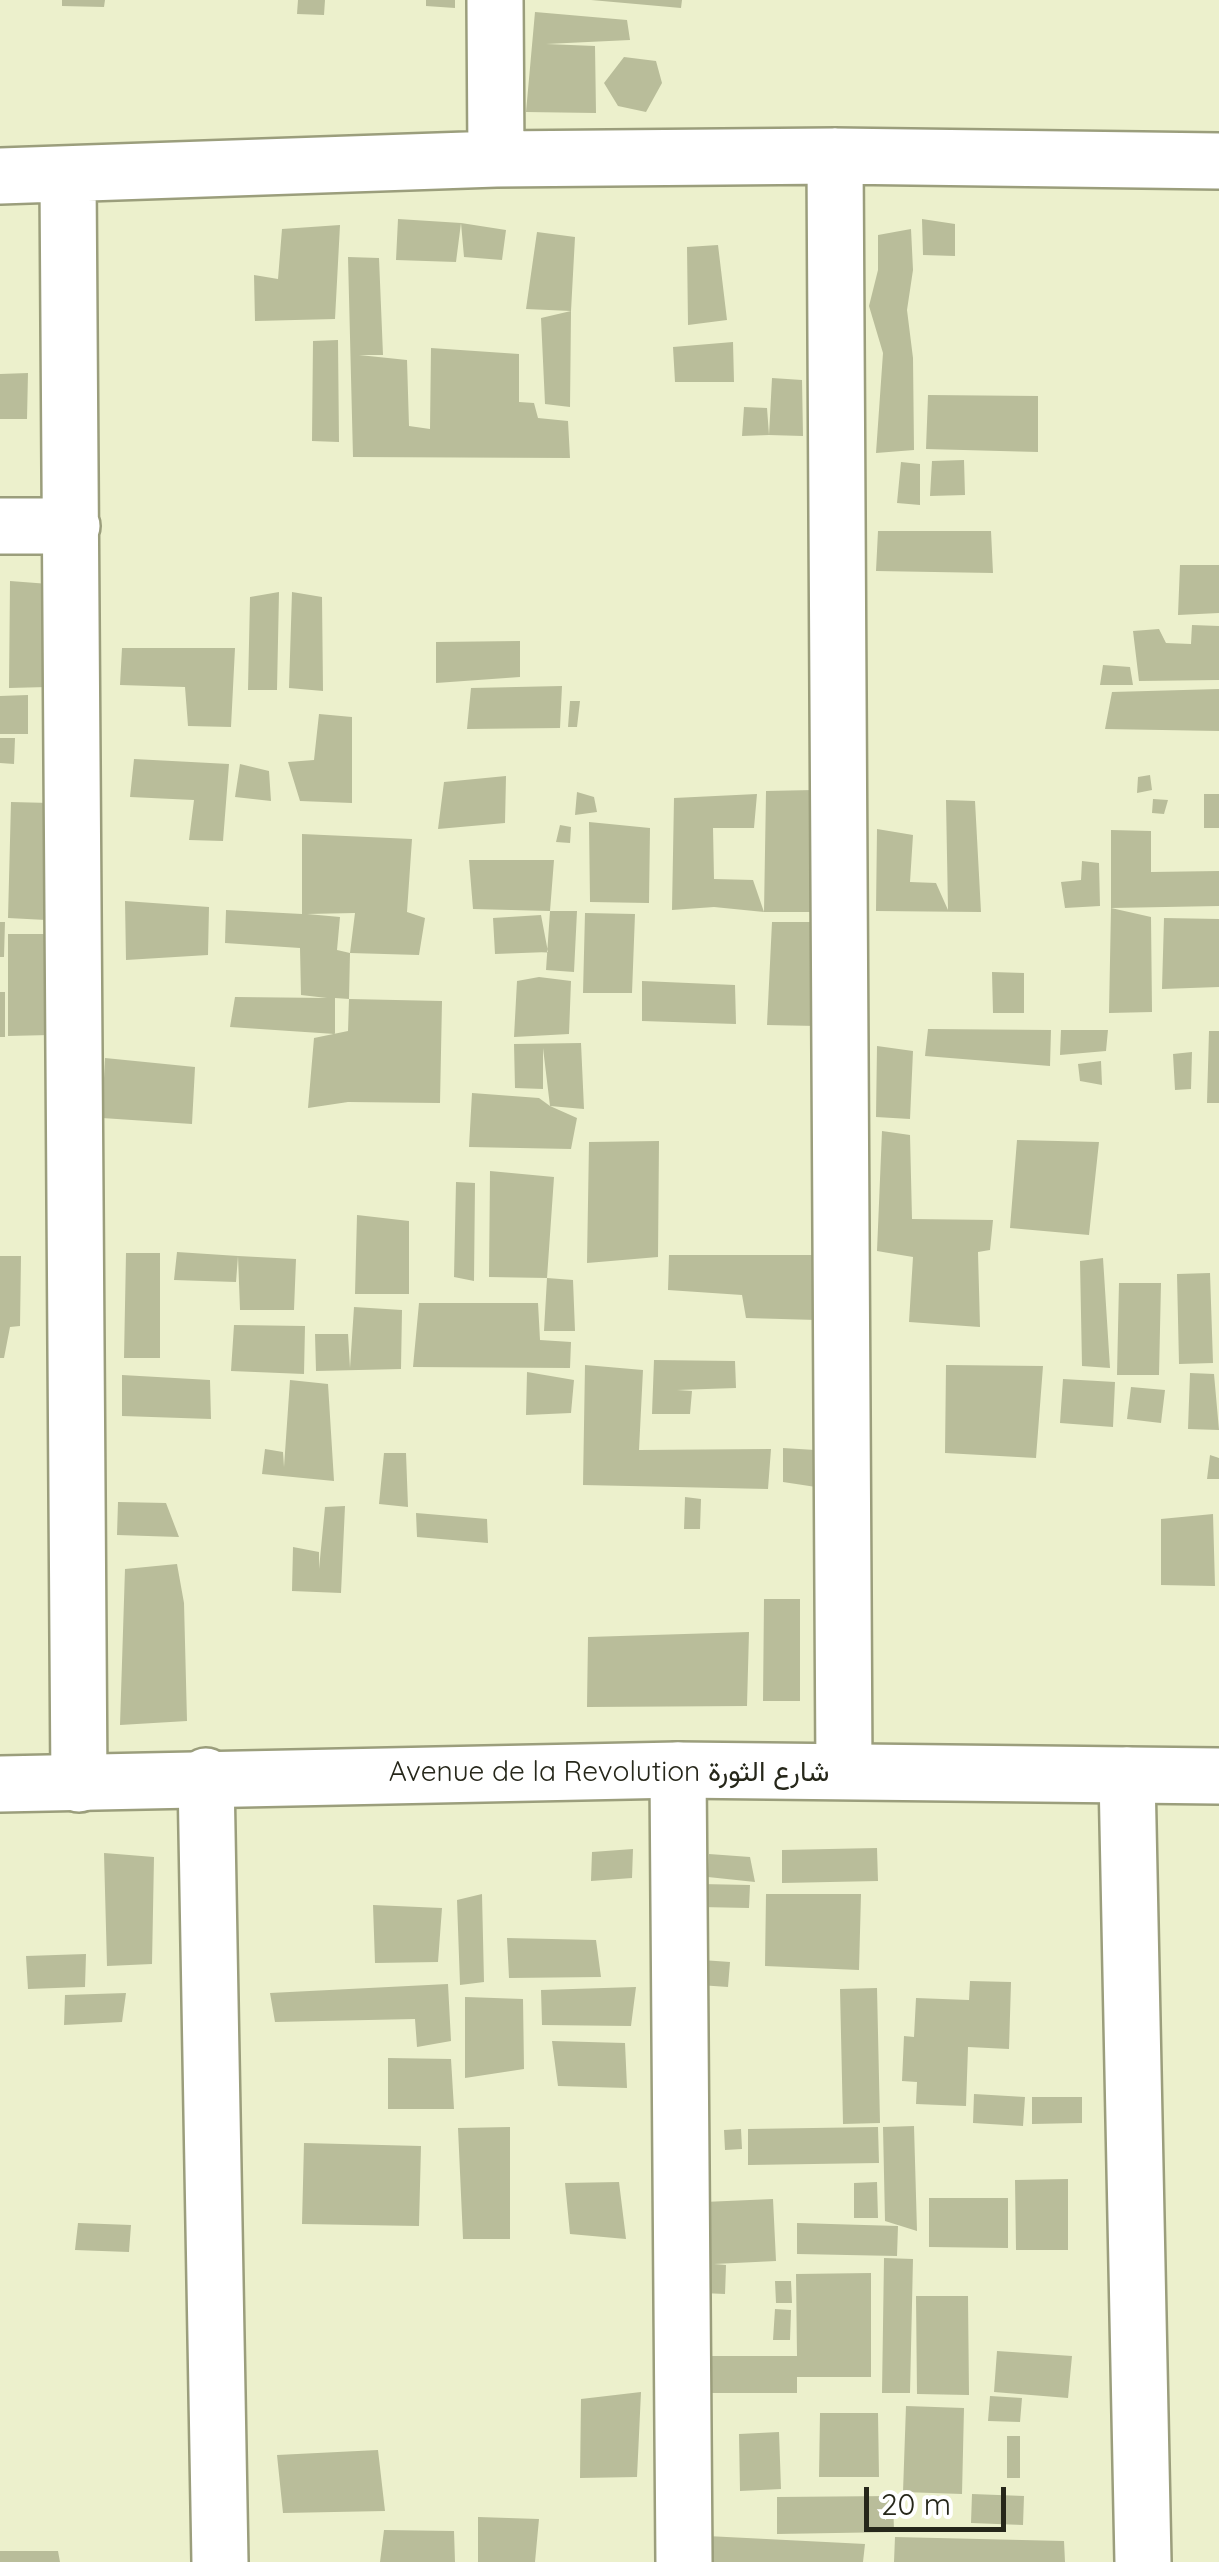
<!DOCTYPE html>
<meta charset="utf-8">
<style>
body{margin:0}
#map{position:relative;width:1219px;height:2562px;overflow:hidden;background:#ecf0cc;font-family:Quicksand,sans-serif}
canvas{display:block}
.scale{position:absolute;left:864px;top:2487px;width:142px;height:45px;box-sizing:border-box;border:5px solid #26271a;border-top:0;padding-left:12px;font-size:30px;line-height:35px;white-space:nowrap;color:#26271a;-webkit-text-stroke:8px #fff;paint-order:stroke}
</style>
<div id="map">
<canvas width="1219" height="2562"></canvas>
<div class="scale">20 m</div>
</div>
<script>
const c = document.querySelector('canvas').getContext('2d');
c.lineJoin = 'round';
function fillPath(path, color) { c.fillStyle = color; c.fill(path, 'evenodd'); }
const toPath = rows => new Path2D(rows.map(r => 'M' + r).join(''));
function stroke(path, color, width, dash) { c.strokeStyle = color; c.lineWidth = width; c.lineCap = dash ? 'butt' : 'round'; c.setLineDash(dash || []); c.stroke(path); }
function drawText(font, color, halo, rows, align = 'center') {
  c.font = font + ' Quicksand,Vazirmatn,sans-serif'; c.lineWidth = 10; c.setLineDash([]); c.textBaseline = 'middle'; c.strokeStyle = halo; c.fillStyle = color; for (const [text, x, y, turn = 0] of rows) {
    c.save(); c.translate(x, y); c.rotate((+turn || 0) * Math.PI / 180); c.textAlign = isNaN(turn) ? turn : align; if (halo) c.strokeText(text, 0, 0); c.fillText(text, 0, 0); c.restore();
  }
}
fillPath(toPath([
 [62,0,105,0,104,7,62,6],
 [298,0,325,0,324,15,297,14],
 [426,0,455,0,455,8,426,6],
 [591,0,682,0,681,8],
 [535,12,627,20,630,40,546,44,595,46,596,113,526,112],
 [624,57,656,61,662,83,646,112,618,106,604,83],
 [398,219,461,223,456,262,396,260],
 [922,219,955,224,955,256,923,255],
 [461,223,506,230,502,260,464,257],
 [340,225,335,319,255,321,254,275,278,279,282,229],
 [911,229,913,270,907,310,913,358,914,450,876,453,883,353,869,306,878,270,878,235],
 [537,232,575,237,571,311,526,309],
 [718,245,727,320,688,325,687,247],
 [348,257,379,258,383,355,359,355,407,360,409,426,430,429,431,348,519,354,519,402,534,403,538,418,568,421,570,458,353,457],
 [571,311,570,407,545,404,541,318],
 [338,340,339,442,312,441,313,341],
 [733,342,734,382,675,382,673,347],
 [28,373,27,419,0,419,0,374],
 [772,378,802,380,803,436,769,435],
 [928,395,1038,396,1038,452,926,449],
 [744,407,767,408,769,435,742,436],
 [964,460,965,495,930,496,932,461],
 [901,462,920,464,920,505,897,503],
 [878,531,991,531,993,573,876,571],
 [1180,565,1219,565,1219,613,1178,615],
 [10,581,49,584,47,687,9,688],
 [279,592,277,690,248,690,250,597],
 [292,592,322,597,323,691,289,688],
 [1192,625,1219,626,1219,680,1139,681,1133,631,1159,629,1166,643,1191,644],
 [520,641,520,677,436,683,436,642],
 [122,648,235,648,231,727,188,726,185,687,120,685],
 [1103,665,1130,667,1133,685,1100,685],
 [562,686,560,728,467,729,471,688],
 [1219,689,1219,731,1105,729,1112,692],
 [28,695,28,734,0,734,0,696],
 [570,701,580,701,577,727,568,727],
 [319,714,352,717,352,803,300,801,288,762,314,760],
 [0,738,15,738,14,764,0,763],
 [134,759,229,764,223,841,189,840,194,800,130,797],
 [240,764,269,771,271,801,235,797],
 [1150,775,1152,790,1137,793,1138,777],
 [506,776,505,823,438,829,444,782],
 [814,790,812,912,764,912,714,907,672,910,674,798,757,794,754,828,713,828,714,879,753,880,764,912,766,791],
 [577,792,594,797,597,812,575,815],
 [1204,794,1219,794,1219,828,1204,828],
 [1153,799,1168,800,1164,814,1152,813],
 [946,800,975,801,981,912,876,911,877,829,913,835,910,882,936,883,948,910],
 [11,802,50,803,46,920,8,918],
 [589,822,650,828,649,903,590,902],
 [560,825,571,827,570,843,556,842],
 [1111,830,1151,831,1151,872,1219,871,1219,906,1111,908],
 [302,834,412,839,407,912,425,918,419,955,350,953,355,913,307,914,340,917,337,950,350,953,349,999,335,998,335,1034,230,1027,235,997,327,998,301,995,300,948,225,943,226,910,302,914],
 [469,860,554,860,550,911,473,909],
 [1082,861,1099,863,1100,906,1065,908,1061,882,1081,880],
 [125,901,209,907,208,955,126,960],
 [1111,908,1151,917,1152,1012,1109,1013],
 [550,911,577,911,574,972,546,970],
 [585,913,635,914,632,993,583,993],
 [541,915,548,952,495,954,493,918],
 [1164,918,1219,919,1219,987,1162,989],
 [0,922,5,922,4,957,0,957],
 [772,922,814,922,817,1026,767,1025],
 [8,934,48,934,50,1035,8,1036],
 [992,972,1024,973,1024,1013,993,1013],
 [539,977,571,981,569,1034,514,1037,517,981],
 [642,981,735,985,736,1024,642,1021],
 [0,992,5,992,5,1037,0,1037],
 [349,999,442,1001,440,1103,348,1102,308,1108,314,1038,348,1031],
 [928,1029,1051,1030,1050,1066,925,1056],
 [1061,1030,1108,1030,1106,1051,1060,1055],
 [1209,1031,1219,1031,1219,1103,1207,1103],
 [581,1043,584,1109,550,1106,577,1118,571,1149,469,1147,472,1093,539,1098,550,1106,543,1048,543,1089,515,1088,514,1044],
 [877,1046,913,1051,910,1119,876,1117],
 [1192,1052,1191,1089,1175,1090,1173,1054],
 [105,1058,195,1067,192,1124,102,1118],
 [1101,1061,1102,1085,1080,1081,1078,1064],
 [882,1131,910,1135,912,1219,993,1220,990,1250,978,1252,980,1327,909,1322,913,1257,877,1251],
 [1017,1140,1099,1142,1089,1235,1010,1228],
 [659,1141,658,1257,587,1263,589,1142],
 [490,1171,554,1177,547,1278,489,1277],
 [456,1182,475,1183,474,1281,454,1277],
 [357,1215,409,1221,409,1294,355,1294],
 [177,1252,238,1256,236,1282,174,1280],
 [126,1253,160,1253,160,1358,124,1358],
 [669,1255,821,1255,817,1320,746,1318,742,1295,668,1290],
 [0,1256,21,1256,20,1326,10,1327,4,1358,0,1358],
 [238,1256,296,1259,294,1310,240,1310],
 [1103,1258,1110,1368,1082,1366,1080,1261],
 [1210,1273,1213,1363,1179,1364,1177,1274],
 [547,1278,573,1280,575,1331,544,1331],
 [1119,1283,1161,1283,1159,1375,1117,1375],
 [419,1303,538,1303,540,1340,571,1342,570,1368,413,1367],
 [354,1307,402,1310,401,1369,316,1371,315,1334,348,1334,350,1368],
 [234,1325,305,1326,304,1374,231,1371],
 [654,1360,735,1361,736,1388,677,1390,692,1391,690,1414,652,1414],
 [585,1365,643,1370,639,1450,771,1449,768,1489,583,1485],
 [946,1365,1043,1366,1036,1458,945,1453],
 [527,1372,574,1380,571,1413,526,1415],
 [1190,1373,1214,1374,1219,1430,1188,1429],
 [122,1375,210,1380,211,1419,122,1416],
 [1063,1379,1115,1382,1113,1427,1060,1423],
 [290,1380,328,1384,334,1481,262,1474,265,1449,283,1452,284,1467],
 [1131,1387,1165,1390,1161,1423,1127,1419],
 [783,1448,815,1450,816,1487,783,1482],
 [384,1453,406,1453,408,1507,379,1504],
 [1210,1455,1219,1458,1219,1479,1207,1479],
 [685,1497,701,1499,700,1529,684,1529],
 [118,1502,166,1503,179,1537,117,1535],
 [345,1506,341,1593,292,1591,293,1547,319,1552,319,1569,325,1507],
 [416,1513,487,1519,488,1543,417,1537],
 [1213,1514,1215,1586,1161,1585,1161,1519],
 [177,1564,184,1603,187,1721,120,1725,125,1569],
 [764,1599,800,1599,800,1701,763,1701],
 [749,1632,747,1706,587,1707,588,1637],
 [877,1848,878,1881,782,1883,782,1850],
 [633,1849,632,1878,591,1881,592,1852],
 [104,1853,154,1857,152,1964,107,1966],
 [709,1854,750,1857,755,1882,708,1877],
 [701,1884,750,1885,749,1908,701,1907],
 [482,1894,484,1982,460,1985,457,1900],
 [766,1894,861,1894,859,1970,765,1966],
 [373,1905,442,1908,438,1962,375,1963],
 [507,1938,596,1940,601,1977,509,1978],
 [86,1954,85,1987,28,1989,26,1956],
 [702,1960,730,1962,728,1987,699,1985],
 [970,1981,1011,1982,1009,2049,968,2047,966,2106,916,2104,917,2082,902,2081,904,2036,914,2037,916,1998,969,2000],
 [448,1984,451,2041,417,2047,415,2019,275,2022,270,1993],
 [636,1987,631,2026,542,2025,541,1990],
 [877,1988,880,2123,843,2124,840,1989],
 [126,1993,122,2022,64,2025,65,1995],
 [465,1997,523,1999,524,2069,465,2078],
 [552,2041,625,2043,627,2088,558,2086],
 [388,2058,451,2059,454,2109,388,2109],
 [974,2094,1025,2097,1023,2126,973,2123],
 [1032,2097,1082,2097,1082,2123,1032,2124],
 [914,2126,917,2231,885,2221,883,2127],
 [510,2127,510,2239,463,2239,458,2128],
 [878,2127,879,2163,748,2165,748,2129],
 [741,2129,742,2149,725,2150,724,2130],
 [304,2143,421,2146,419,2226,302,2224],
 [1068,2179,1068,2250,1016,2250,1015,2180],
 [619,2182,626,2239,570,2234,565,2183],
 [877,2182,878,2218,854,2218,854,2183],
 [929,2198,1008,2198,1008,2248,929,2247],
 [773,2199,776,2261,714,2264,726,2265,725,2294,702,2293,704,2202],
 [78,2223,131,2225,129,2252,75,2250],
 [797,2223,898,2226,897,2256,797,2254],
 [884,2258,913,2259,910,2393,882,2393],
 [871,2273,871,2377,797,2377,797,2393,708,2393,707,2356,797,2356,796,2274],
 [775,2281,791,2281,792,2303,776,2303],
 [916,2296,968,2296,969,2395,917,2394],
 [775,2309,791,2310,790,2340,773,2340],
 [997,2351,1072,2356,1068,2398,994,2392],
 [641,2392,637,2477,580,2478,581,2399],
 [990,2396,1022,2398,1020,2422,988,2421],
 [906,2406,964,2408,962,2494,903,2492],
 [820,2413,878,2413,879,2477,819,2477],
 [779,2432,781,2489,740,2491,739,2434],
 [1007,2436,1020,2436,1020,2478,1007,2478],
 [378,2450,385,2511,283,2513,277,2455],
 [972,2494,1024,2496,1023,2525,971,2523],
 [893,2496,894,2532,777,2534,777,2497],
 [478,2517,539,2519,535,2562,478,2562],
 [384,2530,454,2531,455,2562,380,2562],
 [707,2536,865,2544,863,2562,707,2562],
 [895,2537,1064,2541,1065,2562,894,2562],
 [0,2551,58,2551,60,2562,0,2562]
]), '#b9bd9a');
const minor = toPath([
 [495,0,496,159],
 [835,156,844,1771],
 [0,176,496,159,835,156,1219,161],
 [68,177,79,1784],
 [0,526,72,526],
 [678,1770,684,2562],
 [1127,1775,1143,2562],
 [206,1776,220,2562]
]);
const tertiary = toPath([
 [0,1784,678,1770,1219,1776]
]);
stroke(minor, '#9b9e7c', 60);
stroke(tertiary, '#9b9e7c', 60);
stroke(minor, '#fff', 55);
stroke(tertiary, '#fff', 55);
drawText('28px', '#26271a', '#fff', [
 ["Avenue de la Revolution شارع الثورة",609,1773]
]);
</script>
